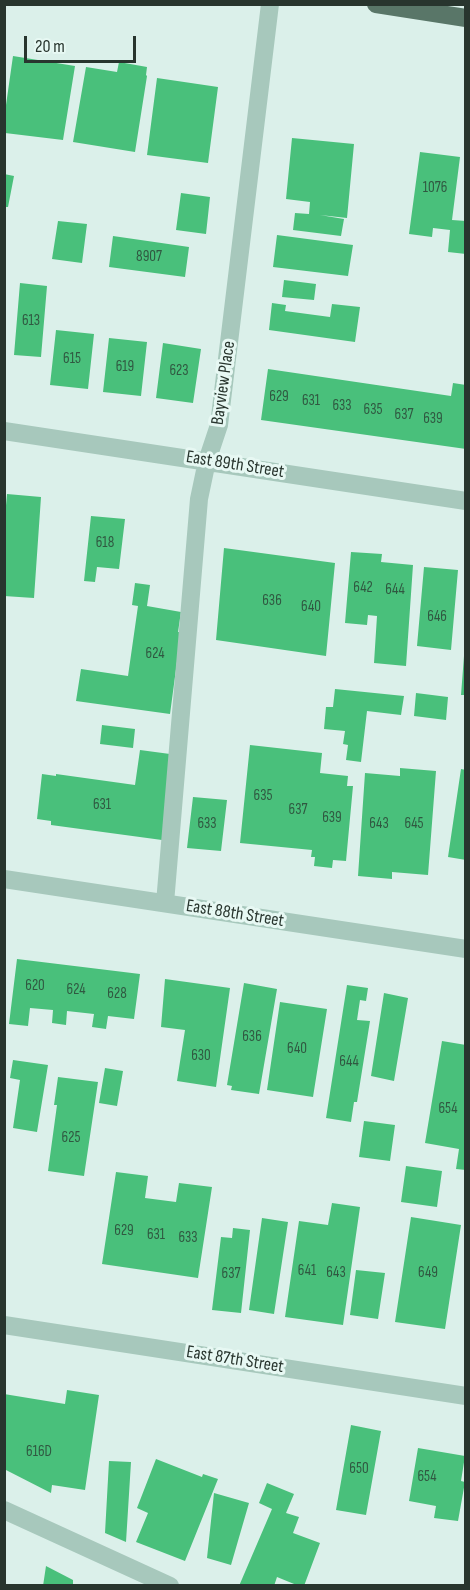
<!DOCTYPE html>
<style>
body{margin:0}
#map{position:relative;width:470px;height:1590px;overflow:hidden;background:#dbf0ea;font-family:"Sofia Sans Condensed",sans-serif}
canvas{display:block}
.frame{position:absolute;inset:0;border:6px solid #28352e;pointer-events:none}
.scale{position:absolute;left:24px;top:36px;width:112px;height:27px;box-sizing:border-box;border:3px solid #28352e;border-top:0;padding-left:8px;font-size:18px;line-height:21px;white-space:nowrap;color:#28352e;-webkit-text-stroke:4px #e7f8f3;paint-order:stroke}
</style>
<div id="map">
<canvas width="470" height="1590"></canvas>
<div class="frame"></div>
<div class="scale">20 m</div>
</div>
<script>
const c = document.querySelector('canvas').getContext('2d');
c.lineJoin = 'round';
function fillPath(path, color) { c.fillStyle = color; c.fill(path, 'evenodd'); }
const toPath = rows => new Path2D(rows.map(r => 'M' + r).join(''));
function stroke(path, color, width, dash) { c.strokeStyle = color; c.lineWidth = width; c.lineCap = dash ? 'butt' : 'round'; c.setLineDash(dash || []); c.stroke(path); }
function drawText(font, color, halo, rows, align = 'center') {
  c.font = font + ' "Sofia Sans Condensed",sans-serif'; c.lineWidth = 6; c.setLineDash([]); c.textBaseline = 'middle'; c.strokeStyle = halo; c.fillStyle = color; for (const [text, x, y, turn = 0] of rows) {
    c.save(); c.translate(x, y); c.rotate((+turn || 0) * Math.PI / 180); c.textAlign = isNaN(turn) ? turn : align; if (halo) c.strokeText(text, 0, 0); c.fillText(text, 0, 0); c.restore();
  }
}
fillPath(toPath([
 [13,56,75,66,63,140,5,133,5,112],
 [119,62,147,67,146,75,147,76,135,152,73,142,86,67,117,72],
 [157,78,218,87,208,163,147,155],
 [292,138,354,144,347,218,320,215,344,219,341,236,293,230,295,213,309,214,310,202,286,199],
 [420,152,460,157,452,220,466,221,466,254,448,252,450,230,433,228,432,237,409,234],
 [4,174,14,176,8,207,4,207],
 [181,193,210,197,206,234,176,230],
 [58,221,87,224,82,263,52,259],
 [277,235,353,245,348,276,273,267],
 [113,236,189,247,185,277,109,267],
 [284,280,316,284,314,300,282,297],
 [20,283,47,286,41,357,14,355],
 [272,303,286,305,285,311,330,317,332,304,360,307,355,342,269,330],
 [56,330,94,334,88,389,50,385],
 [109,338,147,342,141,396,103,392],
 [163,343,201,349,193,403,156,398],
 [268,369,451,396,453,383,466,385,466,449,261,420],
 [7,494,41,497,34,598,4,596,4,528],
 [91,516,125,519,119,569,97,567,95,582,84,581],
 [224,548,335,563,326,656,216,640],
 [351,552,382,554,381,562,413,565,406,666,374,663,377,616,368,615,367,625,345,623],
 [424,567,458,570,451,650,417,646],
 [135,583,150,585,147,606,181,612,178,632,181,632,170,714,76,701,81,669,128,676,138,606,132,605],
 [464,656,466,656,466,695,461,695],
 [335,689,404,696,401,715,367,711,361,762,346,760,348,745,343,744,345,731,324,729,326,707,333,707],
 [416,693,448,697,446,720,414,716],
 [102,725,135,729,133,748,100,744],
 [250,745,322,753,320,773,348,776,347,786,353,786,346,861,333,860,332,868,314,866,315,857,311,857,312,850,240,843],
 [140,750,170,754,162,840,51,825,51,821,37,819,42,774,56,776,56,774,135,785],
 [400,768,436,771,428,875,392,872,392,879,358,876,365,773,400,776],
 [461,769,466,770,466,860,448,857],
 [193,797,227,800,221,851,187,848],
 [17,959,140,974,134,1019,108,1016,106,1029,92,1027,94,1014,67,1011,66,1025,52,1023,53,1010,30,1008,28,1026,9,1024],
 [165,979,230,988,216,1087,177,1081,185,1030,161,1027],
 [244,983,277,989,259,1094,231,1090,232,1086,227,1085],
 [347,985,368,988,366,1001,360,1000,357,1020,370,1021,357,1102,354,1102,351,1122,326,1118],
 [384,993,408,998,394,1081,371,1076],
 [280,1002,327,1009,313,1097,267,1090],
 [442,1041,466,1045,464,1114,466,1115,466,1170,456,1169,459,1149,425,1143],
 [13,1060,48,1065,37,1132,13,1128,20,1080,10,1078],
 [105,1068,123,1071,117,1106,99,1103],
 [58,1077,98,1082,84,1176,48,1171,57,1105,54,1105],
 [364,1121,395,1125,390,1161,359,1157],
 [406,1166,442,1171,437,1207,401,1202],
 [116,1172,148,1176,145,1198,176,1202,179,1183,212,1187,198,1278,102,1264],
 [332,1203,360,1207,343,1325,285,1317,299,1221,328,1225],
 [411,1217,461,1225,445,1329,395,1322],
 [262,1218,288,1222,274,1314,249,1310],
 [233,1228,250,1230,241,1313,212,1310,221,1237,232,1238],
 [356,1270,385,1273,378,1319,350,1315],
 [67,1390,99,1395,85,1490,52,1485,51,1493,4,1469,4,1394,65,1404],
 [351,1425,381,1431,366,1515,336,1510],
 [418,1448,465,1456,461,1481,465,1482,458,1521,434,1518,436,1506,409,1501],
 [156,1459,202,1477,203,1474,218,1479,185,1561,136,1542,148,1513,137,1508],
 [109,1461,131,1462,126,1542,105,1533],
 [267,1483,294,1494,286,1513,299,1517,293,1533,320,1543,304,1586,299,1586,277,1577,274,1586,239,1586,272,1509,259,1503],
 [214,1493,249,1503,231,1565,207,1558],
 [46,1566,73,1580,73,1586,43,1586]
]), '#49c07b');
stroke(toPath([
 [4,431,466,501],
 [4,879,466,949],
 [165,903,199,499,207,461,219,425,270,4],
 [4,1325,466,1396],
 [4,1510,170,1586]
]), '#a7c8bc', 18);
stroke(toPath([
 [376,4,466,18]
]), '#597668', 18);
drawText('15px', '#305841', null, [
 ["1076",435,188],
 ["8907",149,257],
 ["613",31,321],
 ["615",72,359],
 ["619",125,367],
 ["623",179,371],
 ["629",279,397],
 ["631",311,401],
 ["633",342,406],
 ["635",373,410],
 ["637",404,415],
 ["639",433,419],
 ["618",105,543],
 ["642",363,588],
 ["644",395,590],
 ["636",272,601],
 ["640",311,607],
 ["646",437,617],
 ["624",155,654],
 ["635",263,796],
 ["631",102,805],
 ["637",298,810],
 ["639",332,818],
 ["633",207,824],
 ["643",379,824],
 ["645",414,824],
 ["620",35,986],
 ["624",76,990],
 ["628",117,994],
 ["636",252,1037],
 ["640",297,1049],
 ["630",201,1056],
 ["644",349,1062],
 ["654",448,1109],
 ["625",71,1138],
 ["629",124,1231],
 ["631",156,1235],
 ["633",188,1238],
 ["641",307,1271],
 ["643",336,1273],
 ["649",428,1273],
 ["637",231,1274],
 ["616D",39,1452],
 ["650",359,1469],
 ["654",427,1477]
]);
drawText('18px', '#28352e', '#e7f8f3', [
 ["Bayview Place",224,383,-82],
 ["East 89th Street",235,465,9],
 ["East 88th Street",235,914,9],
 ["East 87th Street",235,1360,9]
]);
</script>
